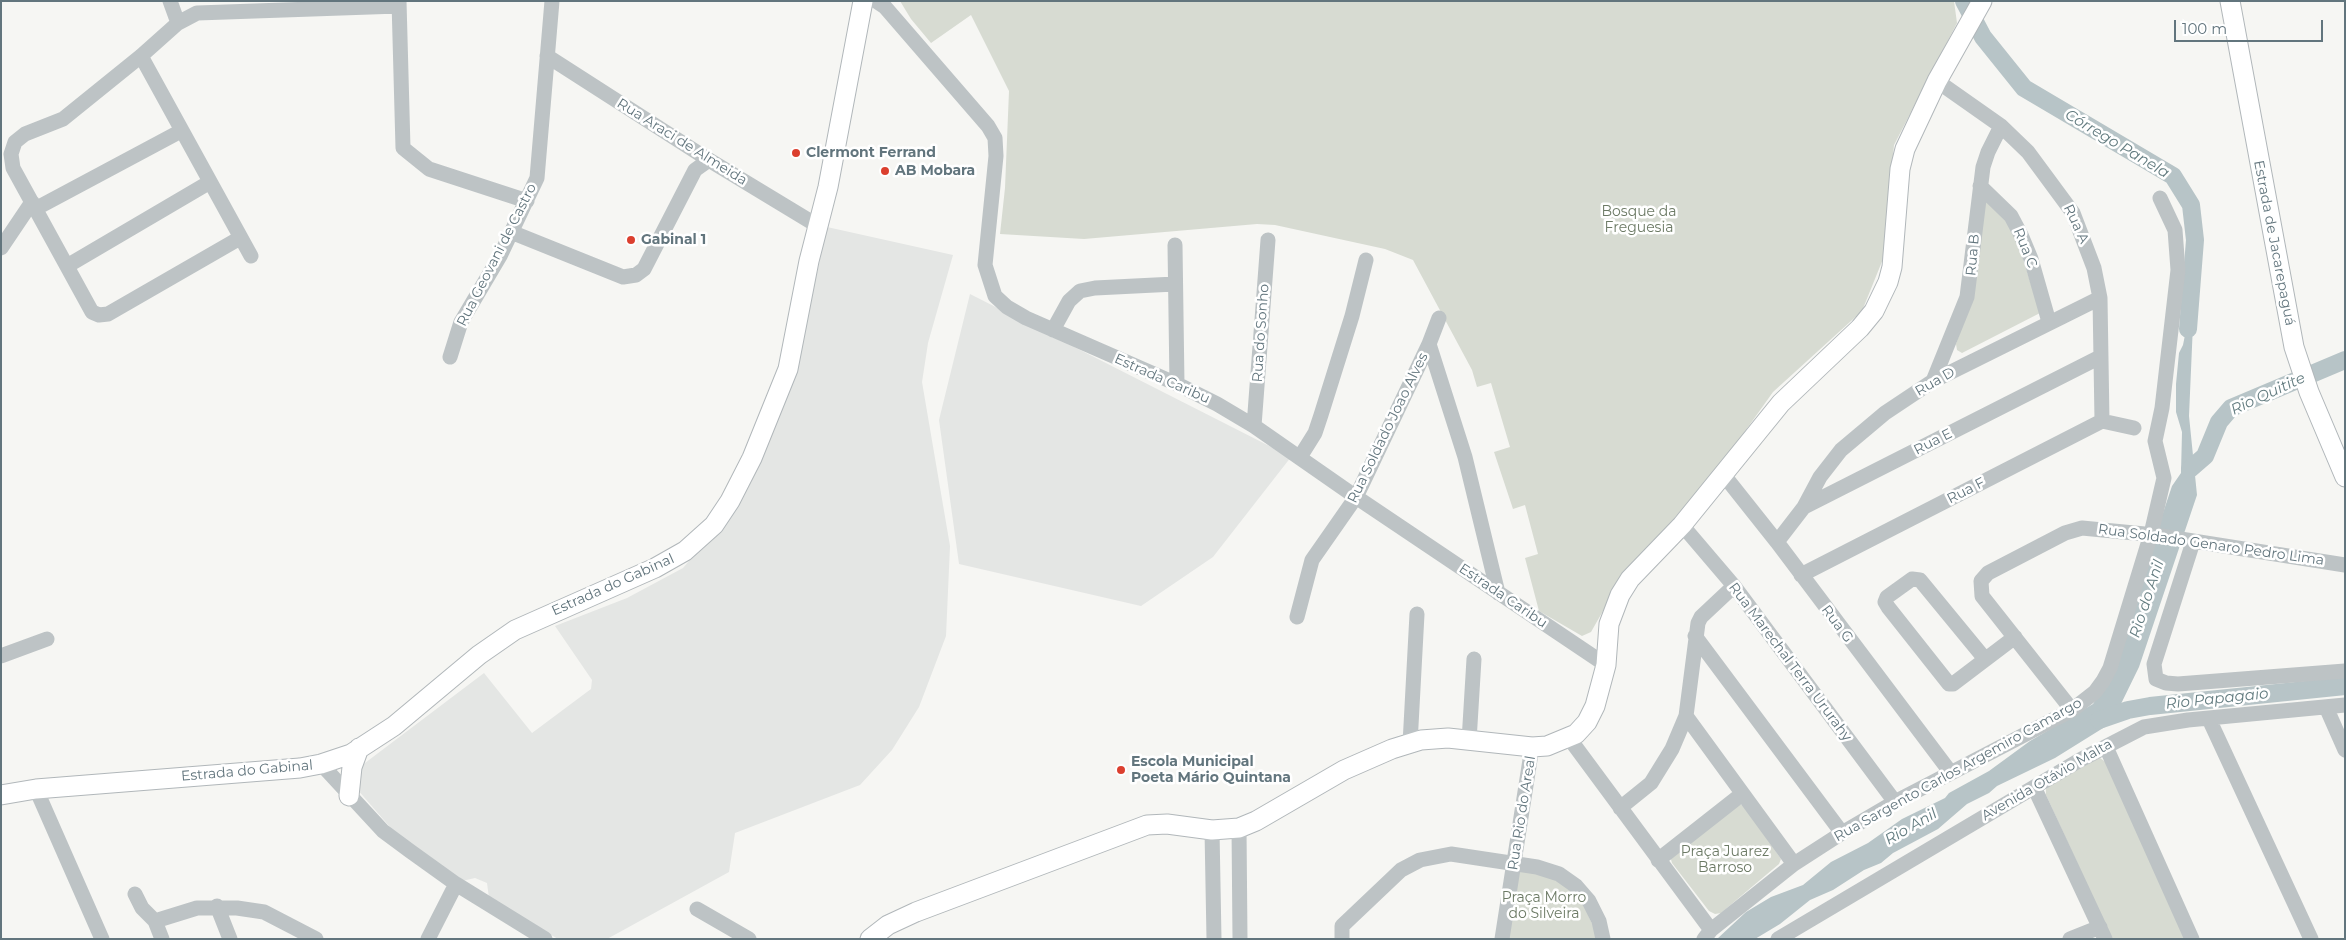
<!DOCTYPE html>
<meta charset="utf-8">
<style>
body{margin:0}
#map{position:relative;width:2346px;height:940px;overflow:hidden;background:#f6f6f3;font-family:Montserrat,sans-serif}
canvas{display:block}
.frame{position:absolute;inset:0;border:2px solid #62757d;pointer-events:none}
.scale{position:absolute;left:2174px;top:20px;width:149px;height:22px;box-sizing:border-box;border:2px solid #62757d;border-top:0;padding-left:6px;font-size:15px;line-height:18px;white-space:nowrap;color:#62757d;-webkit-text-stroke:4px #fff;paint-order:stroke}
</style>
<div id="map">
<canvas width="2346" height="940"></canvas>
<div class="frame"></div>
<div class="scale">100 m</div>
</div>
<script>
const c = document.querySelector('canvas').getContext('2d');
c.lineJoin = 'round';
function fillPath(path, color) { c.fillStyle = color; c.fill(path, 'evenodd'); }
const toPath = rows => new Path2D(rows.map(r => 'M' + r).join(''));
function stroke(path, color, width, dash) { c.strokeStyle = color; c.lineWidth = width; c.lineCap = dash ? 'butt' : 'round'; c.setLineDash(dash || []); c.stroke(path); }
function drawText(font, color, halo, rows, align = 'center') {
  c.font = font + ' Montserrat,sans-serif'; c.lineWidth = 5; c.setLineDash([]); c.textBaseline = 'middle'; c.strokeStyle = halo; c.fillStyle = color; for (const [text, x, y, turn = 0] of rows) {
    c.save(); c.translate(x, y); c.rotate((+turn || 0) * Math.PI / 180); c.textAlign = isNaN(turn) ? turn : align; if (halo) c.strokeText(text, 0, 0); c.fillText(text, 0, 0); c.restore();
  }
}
fillPath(toPath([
 [827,227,953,255,928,343,922,382,950,546,946,636,919,707,892,750,860,785,735,833,729,872,607,939,558,939,489,898,487,883,475,878,462,881,396,834,357,789,361,766,484,673,532,733,591,689,592,680,555,626,627,598,683,568,717,528,797,364],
 [970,294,1291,457,1213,557,1141,606,959,564,939,420]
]), '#e4e6e4');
fillPath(toPath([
 [900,1,1954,1,1957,23,1894,145,1883,259,1862,311,1773,392,1716,472,1624,574,1591,632,1582,636,1539,611,1525,558,1538,554,1525,505,1513,509,1494,452,1510,447,1491,383,1477,387,1472,370,1413,260,1385,249,1275,225,1257,224,1084,239,1000,234,1005,188,1009,91,971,15,931,43,911,19],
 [1991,200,2013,227,2040,313,1962,353,1957,350,1956,344,1974,290,1985,202],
 [2093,758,2100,758,2107,763,2187,939,2112,939,2046,795,2046,789,2050,784],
 [1739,804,1744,806,1781,859,1779,864,1721,913,1715,914,1709,911,1672,863,1670,856],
 [1532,868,1578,892,1599,939,1507,939,1519,872]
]), '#d7dbd2');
fillPath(toPath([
 [2191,305,2193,324,2189,416,2197,495,2139,667,2118,710,2121,713,2108,725,2055,758,1997,786,1989,793,1967,804,1938,829,1893,853,1881,863,1864,870,1833,890,1810,900,1780,924,1755,939,1717,939,1746,912,1771,897,1803,885,1831,862,1868,843,1902,819,1945,798,1949,793,1989,771,2030,741,2093,704,2106,683,2172,486,2181,473,2182,432,2176,412,2176,384,2179,353,2183,345]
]), '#b7c4c7');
stroke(toPath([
 [1964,1,1983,37,2024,88,2173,176,2191,205,2195,240,2188,329],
 [2190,469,2205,456,2219,422,2231,408,2345,360],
 [2099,720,2128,710,2150,706,2345,686]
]), '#b7c4c7', 18);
const major = toPath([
 [2230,1,2294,347,2309,392,2345,477],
 [1,795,36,789,300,768,321,764,351,754,394,726,479,655,515,630,655,568,685,551,714,525,730,501,752,458,788,369,809,261,828,187,863,1],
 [349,796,352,767,359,748],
 [870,939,888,925,916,912,1147,825,1167,824,1212,830,1239,828,1256,821,1344,770,1392,749,1421,740,1448,738,1532,747,1547,746,1576,734,1587,722,1595,706,1606,665,1609,624,1620,595,1630,579,1682,525,1781,403,1860,328,1874,311,1888,282,1892,267,1900,169,1905,149,1937,81,1982,1]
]);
stroke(major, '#b1b7ba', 21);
stroke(toPath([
 [170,1,178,23],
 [399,1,403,148,429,169,527,201],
 [876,1,885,7,988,126,995,138,996,156,985,265,995,296,1007,307,1026,318,1177,384,1217,404,1254,426,1356,497,1606,665],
 [141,56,251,256],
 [547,56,709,160,818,226],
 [1937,81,2001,126,2028,152,2073,213,2094,268,2100,298,2102,421],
 [1980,186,2011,216,2021,235,2031,259,2049,322],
 [35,209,181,131],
 [511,232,623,277,636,275,644,269,695,170,709,160],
 [240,238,108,314,99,315,92,312,13,168,11,154,15,142,25,134,63,119,141,56,178,23,197,13,399,6],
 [1175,245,1177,384],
 [1,248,32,202],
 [67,266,210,182],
 [1053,330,1069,301,1080,291,1095,288,1175,284],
 [1429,344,1465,457,1498,593],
 [450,357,461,322,500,256,537,178,552,1],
 [1933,381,1967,297,1983,167,1988,152,2001,126],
 [1254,426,1268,240],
 [1300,457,1315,433,1321,415,1352,316,1366,260],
 [1723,474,1777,542,1951,773],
 [1804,507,1820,477,1841,450,1885,413,1933,381,2100,298],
 [1682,525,1734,586,1895,802],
 [1777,542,1804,507,2100,357],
 [2193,542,2154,664,2156,679,2166,683,2178,684,2345,671],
 [1801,575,2102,421,2134,428],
 [1297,617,1312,560,1356,497,1429,344,1439,318],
 [1695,636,1842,833],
 [1,656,47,639],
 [1985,659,1920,580,1912,579,1887,597,1885,602,1888,607,1949,684,1953,684,2015,637],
 [2326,707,2345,750],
 [2072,710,1982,596,1981,581,1988,573,2065,533,2082,528,2155,535,2345,565],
 [1686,716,1794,864],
 [2209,719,2311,939],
 [1569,738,1711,930],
 [1469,741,1474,659],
 [1410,744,1417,614],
 [2106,747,2192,939],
 [321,764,383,831,410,851,456,884,545,939],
 [2034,787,2105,939],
 [36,789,102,939],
 [1620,808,1651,783,1672,749,1686,716,1698,623,1701,617,1734,586],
 [1239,828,1240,939],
 [1212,830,1214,939],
 [1658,860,1742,794],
 [135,894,142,908,155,921,162,939],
 [217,906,230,939],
 [697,909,749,939],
 [155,921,197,908,237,908,264,912,316,939],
 [428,939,456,884],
 [1342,939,1342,926,1401,870,1420,860,1451,854,1537,867,1559,874,1576,886,1589,901,1599,921,1603,939],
 [1502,939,1532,747],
 [1704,939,1711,930,1794,864,1842,833,1895,802,2072,710,2095,692,2103,681,2110,668,2151,534,2164,478,2155,441,2162,408,2178,270,2175,230,2160,198],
 [1778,939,2080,760,2144,727,2188,720,2345,705],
 [2070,939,2100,927]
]), '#bdc3c5', 15);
stroke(major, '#fff', 19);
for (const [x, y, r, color] of [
 [796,153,5,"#db3f2e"],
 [885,171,5,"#db3f2e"],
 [631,240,5,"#db3f2e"],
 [1121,770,5,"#db3f2e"]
]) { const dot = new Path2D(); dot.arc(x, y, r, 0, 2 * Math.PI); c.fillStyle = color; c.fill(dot); stroke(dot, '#fff', 2); }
drawText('14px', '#62757d', '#fff', [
 ["Rua Araci de Almeida",682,142,32],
 ["Rua A",2076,224,65],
 ["Estrada de Jacarepaguá",2274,243,79],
 ["Rua C",2025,248,68],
 ["Rua Geovani de Castro",497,255,-63],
 ["Rua B",1973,255,-85],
 ["Rua do Sonho",1261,333,-86],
 ["Estrada Caribu",1162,379,24],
 ["Rua D",1935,382,-30],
 ["Rua Soldado Joao Alves",1388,428,-64],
 ["Rua E",1933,442,-27],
 ["Rua F",1966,491,-27],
 ["Rua Soldado Genaro Pedro Lima",2211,545,8],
 ["Estrada do Gabinal",613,585,-24],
 ["Estrada Caribu",1503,596,34],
 ["Rua G",1837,624,53],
 ["Rua Marechal Terra Ururahy",1790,662,53],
 ["Rua Sargento Carlos Argemiro Camargo",1958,770,-29],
 ["Estrada do Gabinal",247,771,-5],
 ["Avenida Otávio Malta",2047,780,-30],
 ["Rua Rio do Areal",1522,813,-81]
]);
drawText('bold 14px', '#62757d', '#fff', [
 ["Clermont Ferrand",806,153],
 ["AB Mobara",895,171],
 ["Gabinal 1",641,240],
 ["Escola Municipal",1131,762],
 ["Poeta Mário Quintana",1131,778]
], 'left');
drawText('14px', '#6c7a65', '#fff', [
 ["Bosque da",1639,212],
 ["Freguesia",1639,228],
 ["Praça Juarez",1725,852],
 ["Barroso",1725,868],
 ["Praça Morro",1544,898],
 ["do Silveira",1544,914]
]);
drawText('italic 15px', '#627b7f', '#fff', [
 ["Córrego Panela",2117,144,31],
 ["Rio Quitite",2268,394,-25],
 ["Rio do Anil",2147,599,-72],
 ["Rio Papagaio",2217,699,-6],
 ["Rio Anil",1911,827,-30]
]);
</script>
